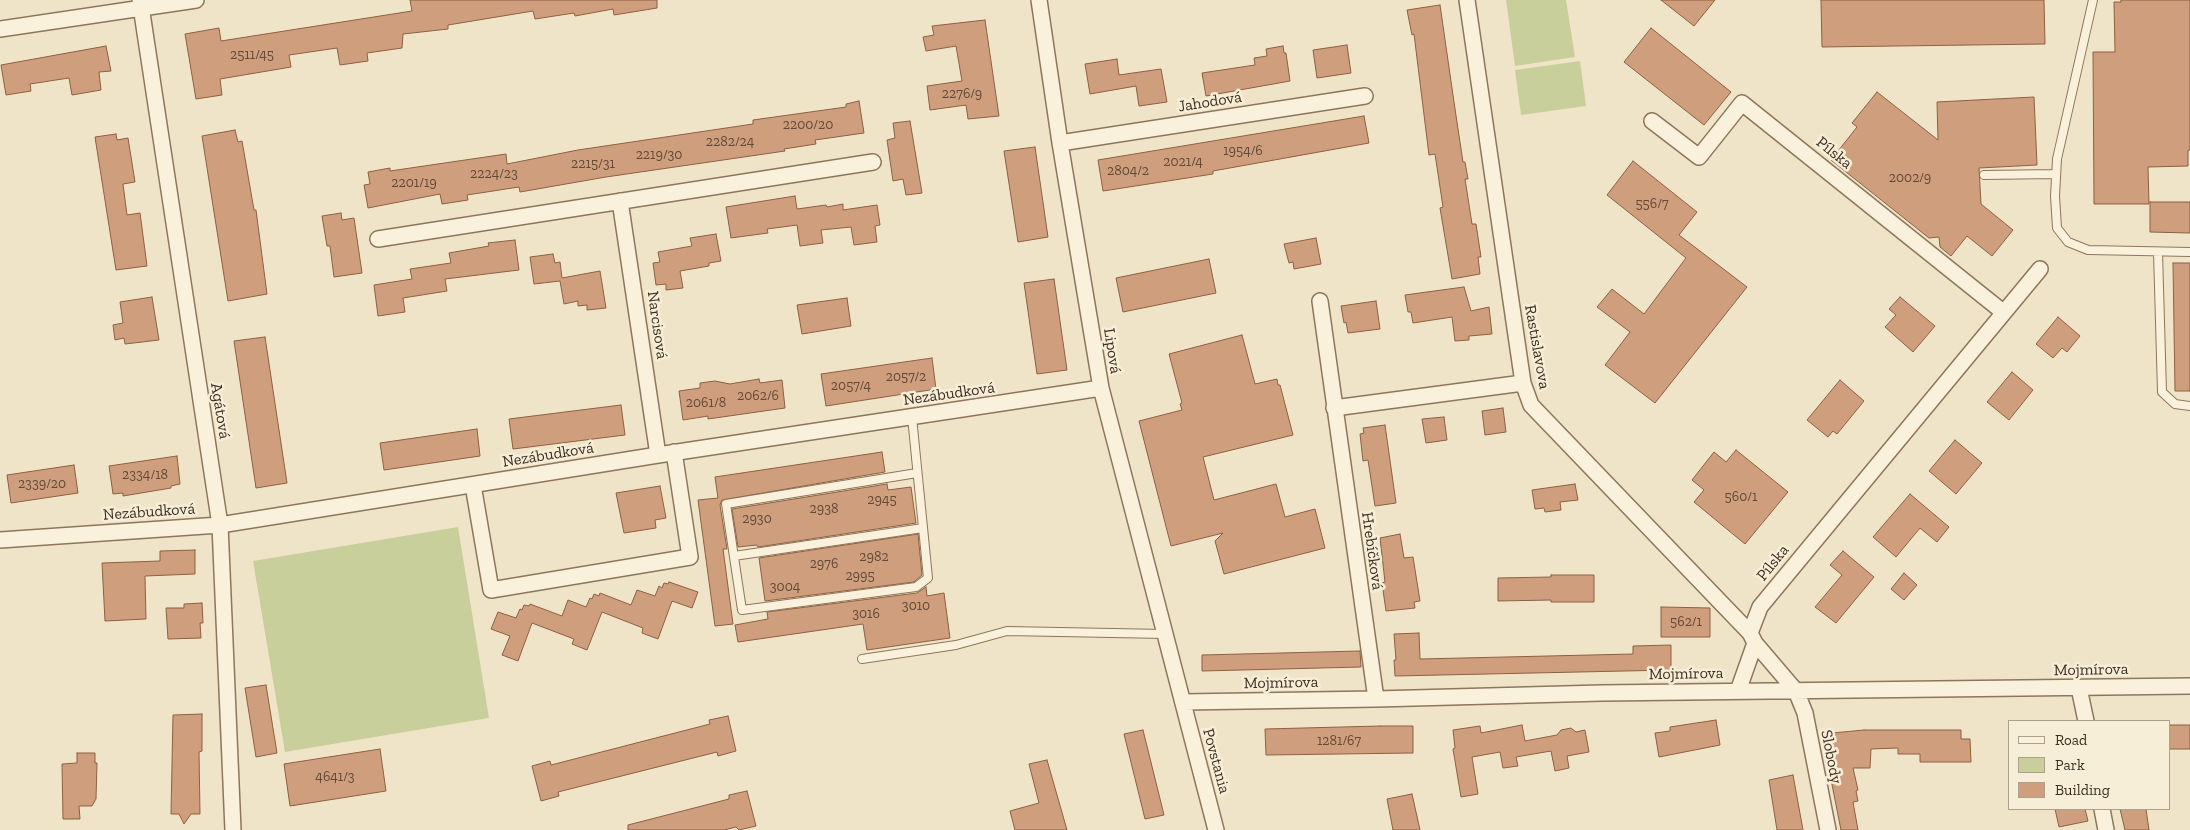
<!DOCTYPE html>
<meta charset="utf-8">
<style>
body{margin:0}
#map{position:relative;width:2190px;height:830px;overflow:hidden;background:#f0e4c8;font-family:"Zilla Slab",serif}
canvas{display:block}
.legend{position:absolute;left:2008px;top:720px;width:162px;height:90px;box-sizing:border-box;background:#f7eed8;border:1px solid #ada18e;margin:0;padding:6px 9px;list-style:none;font-size:15px;color:#3d2e20}
.legend li{display:flex;align-items:center;gap:10px;height:25px}
.legend b{width:25px;border:1px solid #ada18e}
</style>
<div id="map">
<canvas width="2190" height="830"></canvas>
<ul class="legend">
<li><b style="height:6px;background:#faf1dc"></b>Road</li>
<li><b style="height:14px;background:#c9cf9b"></b>Park</li>
<li><b style="height:14px;background:#cf9f7d"></b>Building</li>
</ul>
</div>
<script>
const c = document.querySelector('canvas').getContext('2d');
c.lineJoin = 'round';
function fillPath(path, color) { c.fillStyle = color; c.fill(path, 'evenodd'); }
const toPath = rows => new Path2D(rows.map(r => 'M' + r).join(''));
function stroke(path, color, width, dash) { c.strokeStyle = color; c.lineWidth = width; c.lineCap = dash ? 'butt' : 'round'; c.setLineDash(dash || []); c.stroke(path); }
function drawText(font, color, halo, rows, align = 'center') {
  c.font = font + ' "Zilla Slab",serif'; c.lineWidth = 5; c.setLineDash([]); c.textBaseline = 'middle'; c.strokeStyle = halo; c.fillStyle = color; for (const [text, x, y, turn = 0] of rows) {
    c.save(); c.translate(x, y); c.rotate((+turn || 0) * Math.PI / 180); c.textAlign = isNaN(turn) ? turn : align; if (halo) c.strokeText(text, 0, 0); c.fillText(text, 0, 0); c.restore();
  }
}
fillPath(toPath([
 [1506,0,1566,0,1575,57,1515,66],
 [1580,61,1586,106,1521,115,1515,70],
 [458,527,489,718,285,752,253,561]
]), '#c9cf9b');
const building = toPath([
 [410,0,657,0,657,8,614,15,613,9,575,16,574,13,535,19,533,11,448,25,448,29,403,34,402,48,367,53,368,61,340,65,337,48,289,55,291,67,220,79,222,95,196,99,185,34,219,28,221,41,412,11,410,0],
 [1661,0,1715,0,1694,26,1661,0],
 [1821,0,2044,0,2045,44,1822,47,1821,0],
 [2121,0,2190,0,2190,150,2188,150,2188,166,2148,167,2149,204,2094,204,2093,52,2115,52,2114,2,2121,2,2121,0],
 [1440,5,1455,109,1463,162,1465,162,1468,179,1465,179,1472,224,1476,224,1481,257,1478,257,1480,274,1452,279,1440,208,1443,207,1435,154,1429,155,1414,34,1412,35,1407,10,1440,5],
 [985,20,999,116,968,119,966,105,930,110,927,86,962,81,956,46,926,51,923,37,934,35,932,26,985,20],
 [1651,28,1731,92,1704,125,1624,62,1651,28],
 [1347,45,1351,73,1317,78,1313,50,1347,45],
 [106,46,111,71,99,72,101,90,72,95,69,78,30,84,31,91,6,95,1,65,106,46],
 [1283,46,1284,53,1286,53,1290,81,1206,96,1202,73,1255,65,1254,58,1267,56,1266,49,1283,46],
 [1117,59,1119,75,1161,69,1167,102,1139,106,1136,86,1090,94,1085,64,1117,59],
 [1877,92,1938,140,1937,102,2034,97,2037,165,1979,168,1981,204,2013,230,1992,256,1967,236,1951,256,1940,247,1939,237,1929,238,1831,160,1857,127,1852,123,1877,92],
 [859,101,864,133,815,140,816,144,784,149,785,151,606,177,520,192,519,187,467,195,468,200,442,204,440,194,368,208,364,185,370,184,368,172,390,168,390,171,506,154,507,164,578,150,753,124,753,120,846,107,846,104,859,101],
 [1364,116,1369,143,1213,171,1213,174,1103,191,1098,160,1364,116],
 [910,121,922,193,906,195,903,179,893,181,887,140,895,138,893,123,910,121],
 [235,130,238,142,242,141,254,210,256,210,267,294,228,301,202,136,235,130],
 [116,134,117,140,128,138,135,182,123,184,127,215,140,213,147,266,116,270,95,137,116,134],
 [1035,147,1048,237,1018,242,1004,151,1035,147],
 [1633,161,1697,212,1679,235,1747,287,1655,403,1605,365,1630,332,1597,307,1612,289,1644,314,1686,258,1607,195,1633,161],
 [795,196,797,209,826,205,827,207,843,204,843,210,877,205,880,225,875,226,877,242,854,245,851,227,821,230,823,243,800,246,797,225,767,229,768,233,731,238,726,207,795,196],
 [2150,202,2190,202,2190,233,2150,232,2150,202],
 [341,213,342,220,354,218,362,273,334,277,330,246,327,246,322,216,341,213],
 [716,234,721,261,709,263,709,266,680,271,683,288,666,290,666,284,656,285,653,263,660,262,658,252,692,246,690,238,716,234],
 [1316,238,1321,264,1294,269,1293,262,1289,263,1284,244,1316,238],
 [515,240,519,270,445,279,447,291,403,298,405,312,378,316,374,285,412,279,410,269,451,263,449,253,489,246,488,243,515,240],
 [553,254,555,263,560,262,562,278,600,271,606,308,587,310,587,305,578,306,578,301,564,304,560,281,534,284,530,257,553,254],
 [1209,259,1216,293,1123,312,1116,278,1209,259],
 [2173,263,2190,263,2190,391,2175,391,2173,263],
 [1054,279,1067,370,1037,374,1024,283,1054,279],
 [1464,287,1471,311,1489,307,1492,334,1469,336,1469,340,1455,341,1452,317,1413,323,1411,312,1408,312,1405,295,1464,287],
 [152,297,159,340,125,344,124,338,115,340,113,325,123,323,120,302,152,297],
 [1900,297,1935,326,1913,352,1885,327,1896,315,1889,309,1900,297],
 [847,298,851,326,802,334,797,305,847,298],
 [1376,301,1380,329,1348,333,1346,322,1344,323,1341,306,1376,301],
 [2058,317,2080,336,2067,352,2062,348,2053,358,2036,344,2058,317],
 [1242,335,1255,384,1277,379,1278,385,1280,385,1293,435,1203,457,1214,500,1276,484,1285,517,1315,509,1325,548,1224,574,1215,541,1223,533,1171,546,1139,421,1182,410,1180,404,1182,403,1169,354,1242,335],
 [265,337,287,483,256,488,234,341,265,337],
 [932,358,936,389,826,406,821,374,932,358],
 [2012,372,2033,390,2009,420,1987,402,2012,372],
 [759,379,760,383,782,380,785,408,708,419,708,416,683,420,679,391,700,388,700,383,715,381,730,384,759,379],
 [1840,380,1864,401,1837,434,1833,431,1828,437,1807,420,1840,380],
 [621,405,625,435,513,449,509,419,621,405],
 [1503,408,1506,432,1485,435,1482,411,1503,408],
 [1444,417,1447,440,1426,443,1422,419,1444,417],
 [1385,425,1396,503,1375,506,1368,460,1363,461,1360,434,1364,433,1363,428,1385,425],
 [477,429,480,456,384,470,380,443,477,429],
 [1955,440,1982,463,1956,494,1929,471,1955,440],
 [1736,450,1788,492,1745,544,1694,502,1704,490,1692,480,1714,452,1726,462,1736,450],
 [882,452,885,472,722,500,720,505,727,549,723,549,733,624,715,626,698,500,718,498,715,477,882,452],
 [177,456,180,484,171,486,171,488,123,496,123,493,113,494,109,466,177,456],
 [74,465,78,493,11,503,7,475,74,465],
 [887,484,888,490,911,487,916,523,758,547,757,545,738,547,732,509,887,484],
 [1575,484,1578,500,1560,502,1561,510,1545,512,1544,508,1535,509,1532,490,1575,484],
 [660,486,666,518,655,520,656,528,624,533,616,493,660,486],
 [1910,494,1949,527,1937,542,1920,528,1896,557,1873,537,1910,494],
 [918,534,922,575,914,582,765,601,759,558,918,534],
 [1400,534,1404,558,1413,557,1420,601,1414,602,1415,608,1386,611,1382,583,1385,582,1380,538,1400,534],
 [195,550,195,574,145,576,146,619,105,621,102,563,160,561,160,551,195,550],
 [1843,551,1874,577,1836,623,1815,607,1842,575,1830,565,1843,551],
 [1904,573,1917,585,1904,600,1891,589,1904,573],
 [1551,575,1594,575,1594,602,1551,602,1551,600,1498,601,1498,578,1551,577,1551,575],
 [669,582,698,592,692,608,672,601,658,639,642,633,643,628,602,612,587,650,572,644,574,639,532,623,518,661,502,655,510,636,491,629,498,612,516,618,520,609,522,610,524,605,529,606,530,604,562,616,568,600,586,607,590,598,592,599,594,594,599,596,600,593,631,605,637,590,655,596,659,586,662,588,664,583,668,584,669,582],
 [926,587,927,596,944,593,950,638,867,650,863,624,738,642,735,625,768,619,767,612,917,593,926,587],
 [202,603,203,623,200,623,201,638,168,639,166,608,184,608,184,604,202,603],
 [1661,607,1710,608,1710,637,1661,637,1661,607],
 [1419,633,1420,659,1633,654,1633,646,1671,645,1671,670,1395,676,1394,660,1396,660,1394,634,1419,633],
 [1360,651,1361,667,1202,671,1202,655,1360,651],
 [266,685,277,753,256,757,245,688,266,685],
 [202,714,202,751,199,752,200,814,191,814,184,824,179,814,171,814,173,715,202,714],
 [728,716,736,751,718,756,717,752,558,792,559,796,541,801,532,766,550,761,551,765,710,724,709,720,728,716],
 [1716,720,1720,745,1659,757,1655,733,1670,731,1670,727,1716,720],
 [1522,725,1525,741,1557,735,1561,730,1571,728,1576,732,1585,730,1589,752,1567,756,1569,768,1555,771,1551,751,1516,757,1518,766,1503,768,1500,752,1472,757,1478,794,1461,797,1453,749,1455,748,1453,730,1480,726,1481,733,1522,725],
 [2169,725,2190,725,2190,749,2169,749,2169,725],
 [1380,726,1413,726,1413,753,1266,755,1265,729,1380,726],
 [1143,730,1164,815,1145,819,1124,734,1143,730],
 [1864,730,1961,730,1961,739,1970,739,1971,762,1920,762,1920,754,1898,754,1898,748,1871,749,1870,768,1853,768,1858,790,1856,791,1858,801,1853,802,1858,830,1841,830,1822,734,1864,730],
 [380,749,386,791,290,806,284,764,380,749],
 [77,753,95,753,95,763,97,763,96,799,92,806,79,806,80,819,63,819,62,764,77,763,77,753],
 [1047,760,1067,830,1015,830,1010,811,1039,803,1029,764,1047,760],
 [1793,775,1803,830,1777,830,1769,780,1793,775],
 [747,791,756,826,739,830,736,827,724,830,628,830,628,825,729,799,729,795,747,791],
 [1412,794,1420,830,1393,830,1387,799,1412,794],
 [2055,809,2085,809,2088,821,2059,827,2055,809],
 [2120,809,2146,809,2149,830,2125,830,2120,809]
]);
fillPath(building, '#cf9f7d');
stroke(building, '#8d5f41', 1);
const lane = toPath([
 [2093,0,2057,159,2055,196,2057,228,2068,242,2088,250,2190,252],
 [1984,175,2056,174],
 [2158,252,2162,392,2175,404,2190,406],
 [912,417,928,578,916,587,742,610,726,504,917,473],
 [734,556,923,528],
 [862,659,956,645,1007,631,1165,634]
]);
const street = toPath([
 [140,0,220,525,233,830],
 [1039,0,1060,143,1101,388,1216,830],
 [1467,0,1523,383,1531,405,1750,633,1755,643,1738,691],
 [0,29,196,0],
 [1652,121,1699,157,1742,103,2003,312],
 [1060,143,1365,96],
 [620,201,658,455],
 [378,239,873,162],
 [1320,301,1376,699],
 [1334,408,1523,383],
 [473,485,491,590,690,557,674,452],
 [0,540,220,525,658,455,1101,388],
 [1750,633,1760,607,2040,269],
 [1755,643,1796,691,1805,713,1828,830],
 [2079,688,2086,721],
 [1183,702,1376,699,1602,693,2190,686],
 [2102,809,2106,830]
]);
stroke(lane, '#8d765c', 10);
stroke(street, '#8d765c', 18);
stroke(lane, '#faf1dc', 8);
stroke(street, '#faf1dc', 15);
drawText('14px', '#624a37', null, [
 ["2511/45",252,55],
 ["2276/9",962,94],
 ["2200/20",808,125],
 ["2282/24",730,142],
 ["1954/6",1243,151],
 ["2219/30",659,155],
 ["2021/4",1183,162],
 ["2215/31",593,164],
 ["2804/2",1128,171],
 ["2224/23",494,174],
 ["2002/9",1910,178],
 ["2201/19",414,183],
 ["556/7",1652,204],
 ["2057/2",906,377],
 ["2057/4",851,386],
 ["2062/6",758,396],
 ["2061/8",706,403],
 ["2334/18",145,475],
 ["2339/20",42,484],
 ["560/1",1741,497],
 ["2945",882,500],
 ["2938",824,509],
 ["2930",757,519],
 ["2982",874,557],
 ["2976",824,564],
 ["2995",860,576],
 ["3004",785,587],
 ["3010",916,606],
 ["3016",866,614],
 ["562/1",1686,622],
 ["1281/67",1339,741],
 ["4641/3",335,777]
]);
drawText('16px', '#3d2e20', '#f7eed8', [
 ["Jahodová",1210,102,-9],
 ["Pílska",1834,153,39],
 ["Narcisová",657,325,82],
 ["Rastislavova",1537,347,80],
 ["Lipová",1112,351,81],
 ["Nezábudková",949,394,-8],
 ["Agátová",220,411,81],
 ["Nezábudková",548,455,-9],
 ["Nezábudková",149,512,-4],
 ["Hrebíčková",1372,551,82],
 ["Pílska",1773,563,-51],
 ["Mojmírova",2091,670,-1],
 ["Mojmírova",1686,674,-1],
 ["Mojmírova",1281,683,-1],
 ["Slobody",1831,757,79],
 ["Povstania",1216,761,75]
]);
</script>
